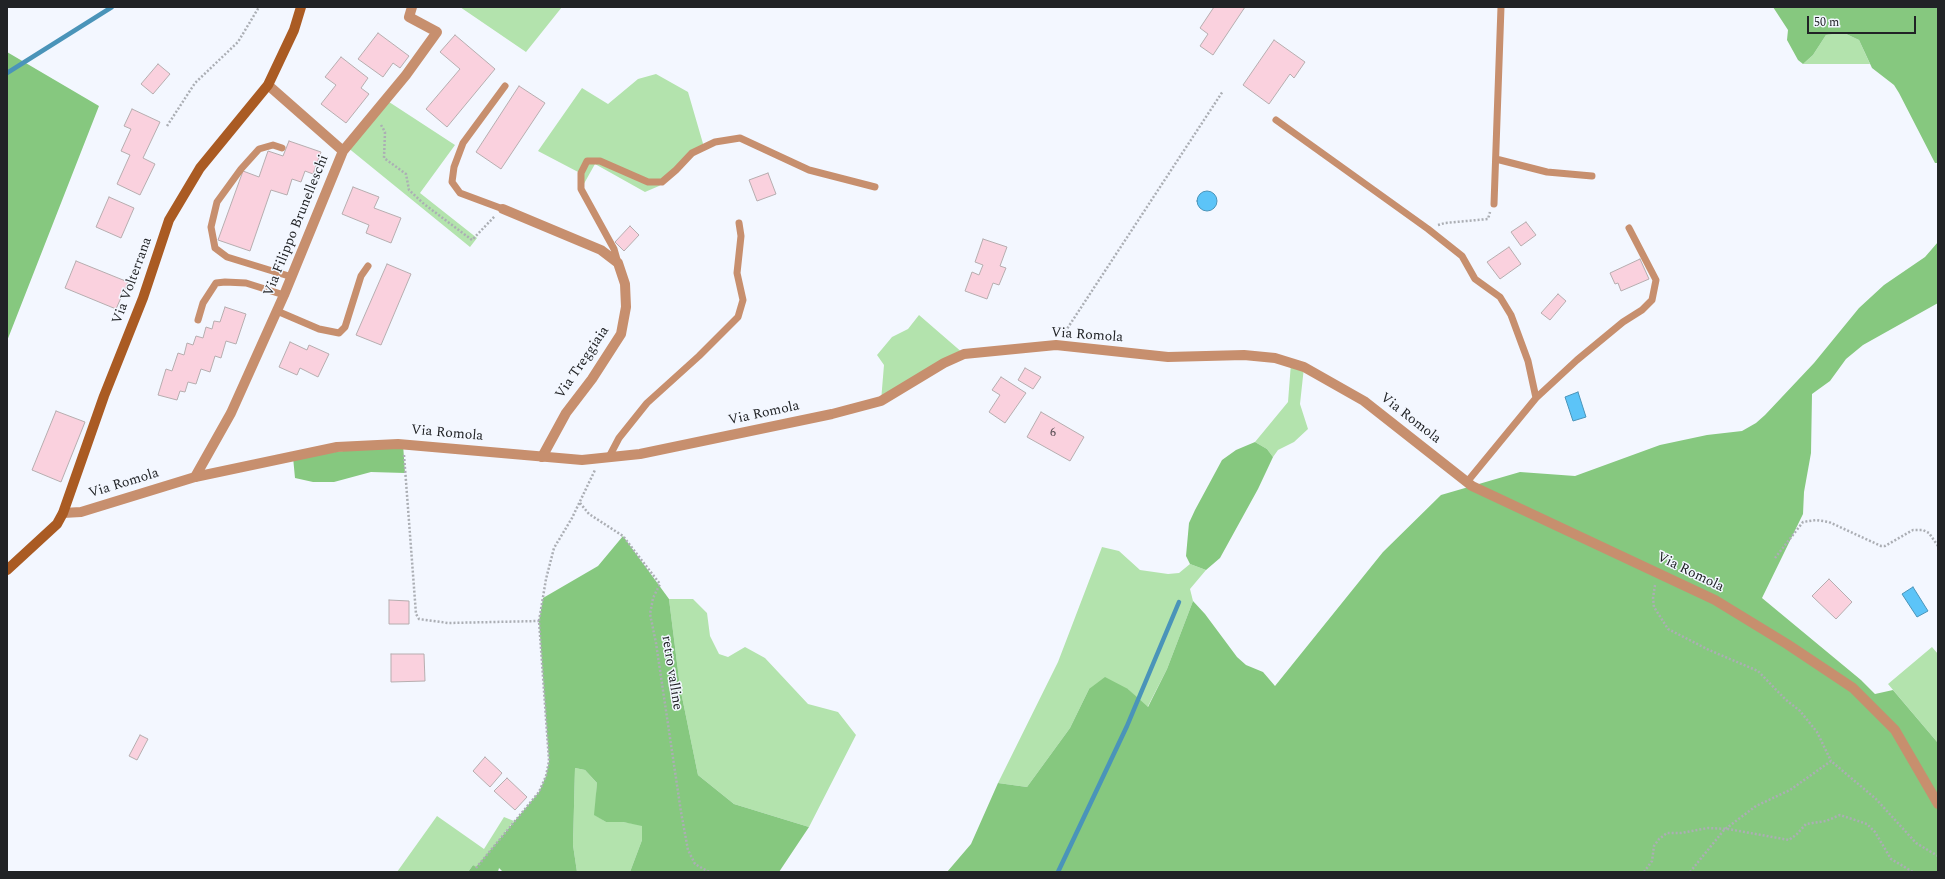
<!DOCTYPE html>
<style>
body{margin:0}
#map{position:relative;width:1945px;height:879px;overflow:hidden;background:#f3f7ff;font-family:Spectral,serif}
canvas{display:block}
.frame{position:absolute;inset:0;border:8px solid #212326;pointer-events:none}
.scale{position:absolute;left:1807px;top:16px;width:109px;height:18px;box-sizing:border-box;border:2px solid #212326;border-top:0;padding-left:5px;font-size:12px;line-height:14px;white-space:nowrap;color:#212326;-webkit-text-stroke:3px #f3f7ff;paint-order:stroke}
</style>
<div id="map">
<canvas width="1945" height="879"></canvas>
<div class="frame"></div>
<div class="scale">50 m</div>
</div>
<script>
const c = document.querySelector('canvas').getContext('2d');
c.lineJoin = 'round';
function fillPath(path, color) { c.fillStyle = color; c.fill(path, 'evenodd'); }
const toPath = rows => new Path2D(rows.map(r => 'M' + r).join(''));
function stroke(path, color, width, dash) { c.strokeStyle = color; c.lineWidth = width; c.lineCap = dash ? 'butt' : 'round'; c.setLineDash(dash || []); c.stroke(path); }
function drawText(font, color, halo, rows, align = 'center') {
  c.font = font + ' Spectral,serif'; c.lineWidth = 3; c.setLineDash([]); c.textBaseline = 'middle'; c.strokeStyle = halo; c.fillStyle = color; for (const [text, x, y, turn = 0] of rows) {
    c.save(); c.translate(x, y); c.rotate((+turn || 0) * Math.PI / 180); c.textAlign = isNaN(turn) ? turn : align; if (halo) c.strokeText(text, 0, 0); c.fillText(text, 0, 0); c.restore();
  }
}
fillPath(toPath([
 [460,7,562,7,526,52],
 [1844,33,1859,40,1870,64,1803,64,1813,55,1826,35],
 [656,74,688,92,704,147,659,186,645,192,595,164,581,189,580,173,538,151,582,88,608,104,638,79],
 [386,100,455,145,420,193,477,238,470,247,347,147],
 [919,315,964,354,881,401,884,365,877,355,892,337,908,329],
 [1291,363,1304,367,1300,404,1308,429,1294,442,1278,450,1273,457,1267,449,1255,442,1288,402],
 [1102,547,1119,551,1140,570,1168,574,1179,573,1190,564,1206,570,1190,589,1193,601,1167,669,1147,708,1128,689,1089,689,1070,728,1027,787,998,783,1058,662],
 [669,599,693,599,707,613,710,636,719,654,728,657,745,647,765,658,808,704,838,712,856,735,809,827,734,804,698,775,680,687],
 [1932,647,1938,654,1938,743,1888,684],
 [575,768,585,770,597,783,595,815,606,822,623,822,642,825,642,840,630,872,577,872,573,845],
 [437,816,484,849,504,817,514,821,476,868,473,865,468,872,397,872]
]), '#b3e3ad');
fillPath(toPath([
 [1773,7,1938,7,1938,163,1935,163,1899,93,1894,85,1872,68,1859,40,1844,33,1826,35,1813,55,1803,64,1798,60,1787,40,1788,30],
 [7,52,99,106,7,341],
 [1938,242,1938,303,1863,345,1846,359,1830,381,1812,394,1811,453,1804,492,1803,514,1762,598,1861,680,1875,694,1893,690,1938,743,1938,872,947,872,971,844,998,783,1027,787,1070,728,1089,689,1105,677,1128,689,1148,707,1167,669,1193,601,1205,614,1237,657,1246,665,1263,672,1275,686,1383,552,1441,495,1520,472,1575,476,1660,445,1707,435,1742,431,1756,423,1765,415,1814,363,1859,308,1884,285,1925,257],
 [1255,442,1267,449,1273,457,1258,489,1220,558,1206,570,1190,564,1186,556,1189,523,1195,510,1222,460,1236,450],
 [403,444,405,473,371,472,334,482,313,482,295,478,293,457],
 [623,536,669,599,680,687,698,775,734,804,809,827,779,872,630,872,642,840,642,826,623,822,606,822,594,815,597,783,585,770,575,768,573,845,577,872,503,872,499,868,498,872,468,872,473,865,476,867,539,792,546,776,549,761,539,621,543,598,598,566]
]), '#86c87f');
const water = toPath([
 '1197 201a10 10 0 1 1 20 0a10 10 0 1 1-20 0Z',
 [1578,392,1586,417,1573,421,1565,397,1578,392],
 [1913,587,1928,611,1917,617,1902,594,1913,587]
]);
fillPath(water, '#5cc4f8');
stroke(water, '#4a94b9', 1);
stroke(toPath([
 [7,73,112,7],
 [1058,872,1127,726,1179,602]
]), '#4a94b9', 4.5);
const building = toPath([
 [1214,7,1245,7,1213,55,1200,46,1208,34,1200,28,1214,7],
 [378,33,409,56,400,68,393,63,383,77,358,59,378,33],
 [455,35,495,69,447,127,426,109,460,69,440,52,455,35],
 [1274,40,1305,62,1294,78,1290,74,1269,104,1243,85,1274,40],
 [341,57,368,78,361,88,369,94,346,123,321,104,336,85,325,77,341,57],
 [158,64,170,74,153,94,141,84,158,64],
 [519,86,545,103,501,169,476,152,519,86],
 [132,109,160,122,143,158,155,164,140,195,117,184,130,155,121,151,131,129,124,126,132,109],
 [289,141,321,152,313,174,305,171,301,182,292,179,287,195,271,190,250,251,218,240,243,171,259,177,268,151,283,156,289,141],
 [768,173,776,194,757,201,749,180,768,173],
 [353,187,379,197,374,208,401,218,391,243,366,233,369,225,342,214,353,187],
 [109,197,134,208,121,238,96,227,109,197],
 [1526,222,1536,235,1521,246,1511,232,1526,222],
 [630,226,639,235,624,251,615,242,630,226],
 [983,239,1007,247,1000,266,1006,268,999,285,993,283,987,299,965,291,972,272,979,275,983,265,975,262,983,239],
 [1509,247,1521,264,1500,279,1487,262,1509,247],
 [1640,259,1649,279,1621,291,1618,283,1615,284,1610,273,1640,259],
 [76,261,128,282,116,309,65,288,76,261],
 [387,264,411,274,381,345,356,335,387,264],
 [1558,294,1566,301,1550,320,1541,313,1558,294],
 [225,307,246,314,236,344,226,341,221,358,215,356,210,372,201,369,196,384,188,382,185,392,180,391,177,400,158,395,166,369,172,371,178,353,184,355,187,343,193,345,196,336,203,338,206,327,212,329,214,321,220,322,225,307],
 [290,342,307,350,309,345,329,354,318,377,300,368,297,375,279,367,290,342],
 [1025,368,1041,377,1033,389,1018,380,1025,368],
 [1001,377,1026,393,1005,423,989,412,1000,395,992,390,1001,377],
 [56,411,85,422,61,482,32,470,56,411],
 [1041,412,1084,437,1070,461,1027,437,1041,412],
 [1829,579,1852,602,1836,619,1812,596,1829,579],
 [389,600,409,601,409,624,389,624,389,600],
 [391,654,424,654,425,681,391,682,391,654],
 [140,735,148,739,137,760,129,756,140,735],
 [485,757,502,773,490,787,473,771,485,757],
 [507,778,527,797,515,810,494,791,507,778]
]);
fillPath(building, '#fad1de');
stroke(building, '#b6adaf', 1);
stroke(toPath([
 [381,125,385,132,384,158,406,174,409,190,424,204,472,240,495,216],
 [167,126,195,83,238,42,259,7],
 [1438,225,1445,223,1488,219,1490,212],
 [1063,335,1223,91],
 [404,455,416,614,419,619,448,623,539,621],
 [580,503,589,514,623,536,660,584,653,598,650,614,656,643,681,812,688,850,695,864,709,872],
 [1775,558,1803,522,1816,520,1829,522,1881,546,1885,546,1913,530,1923,530,1929,533,1938,546],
 [1655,585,1653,598,1654,607,1668,629,1709,650,1758,671,1785,699,1800,711,1817,732,1831,761],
 [476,868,539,792,546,776,549,761,539,621,546,579,554,548,572,518,595,470],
 [1644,872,1652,861,1654,846,1659,839,1667,833,1681,833,1708,828,1728,829,1789,840,1797,834,1806,824,1826,821,1840,815,1867,824,1875,832,1891,859,1913,872],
 [1690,872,1724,830,1756,806,1790,790,1831,761,1876,799,1916,843,1938,856]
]), '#abaeb4', 2.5, [2, 2]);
stroke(toPath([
 [1276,120,1428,229,1462,256,1475,279,1500,297,1511,315,1528,361,1536,398,1467,482],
 [282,148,273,145,259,149,241,169,217,202,211,227,215,248,227,257,292,277],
 [1496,159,1547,172,1592,176],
 [1494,204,1501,7],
 [503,209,460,193,452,182,454,167,463,143,505,86],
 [618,263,614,249,581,189,581,173,587,161,600,161,648,182,662,182,676,170,692,153,715,142,740,138,809,170,875,187],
 [277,311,319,329,339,333,345,327,361,276,368,266],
 [198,320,203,303,216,283,225,282,246,283,284,295],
 [1536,398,1577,360,1623,322,1642,310,1652,300,1656,280,1629,228],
 [609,457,619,438,647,403,699,356,738,317,743,300,737,273,741,236,739,223]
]), '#c78f6e', 7);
stroke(toPath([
 [268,85,343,151],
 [503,209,601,250,618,263,625,284,626,307,621,334,592,379,566,413,542,457],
 [195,477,231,413,284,295,343,151,406,75,437,32,409,17,412,7]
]), '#c78f6e', 10);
stroke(toPath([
 [63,513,81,512,195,477,337,447,398,444,582,460,640,454,832,414,881,401,944,363,964,354,1056,345,1168,357,1244,355,1275,358,1304,367,1364,401,1472,486,1715,600,1787,644,1853,688,1895,730,1938,804]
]), '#c78f6e', 10);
stroke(toPath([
 [7,570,57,524,63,513,104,396,143,298,169,220,200,168,268,85,294,30,301,7]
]), '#aa5b23', 10);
drawText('12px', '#574e54', null, [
 ["6",1053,434]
]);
drawText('14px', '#212326', '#f3f7ff', [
 ["Via Filippo Brunelleschi",297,226,-68],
 ["Via Volterrana",133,281,-70],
 ["Via Romola",1087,336,4],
 ["Via Treggiaia",583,363,-56],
 ["Via Romola",764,414,-12],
 ["Via Romola",1410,419,38],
 ["Via Romola",447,434,5],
 ["Via Romola",124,484,-17],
 ["Via Romola",1690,573,26],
 ["retro valline",671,673,81]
]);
</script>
